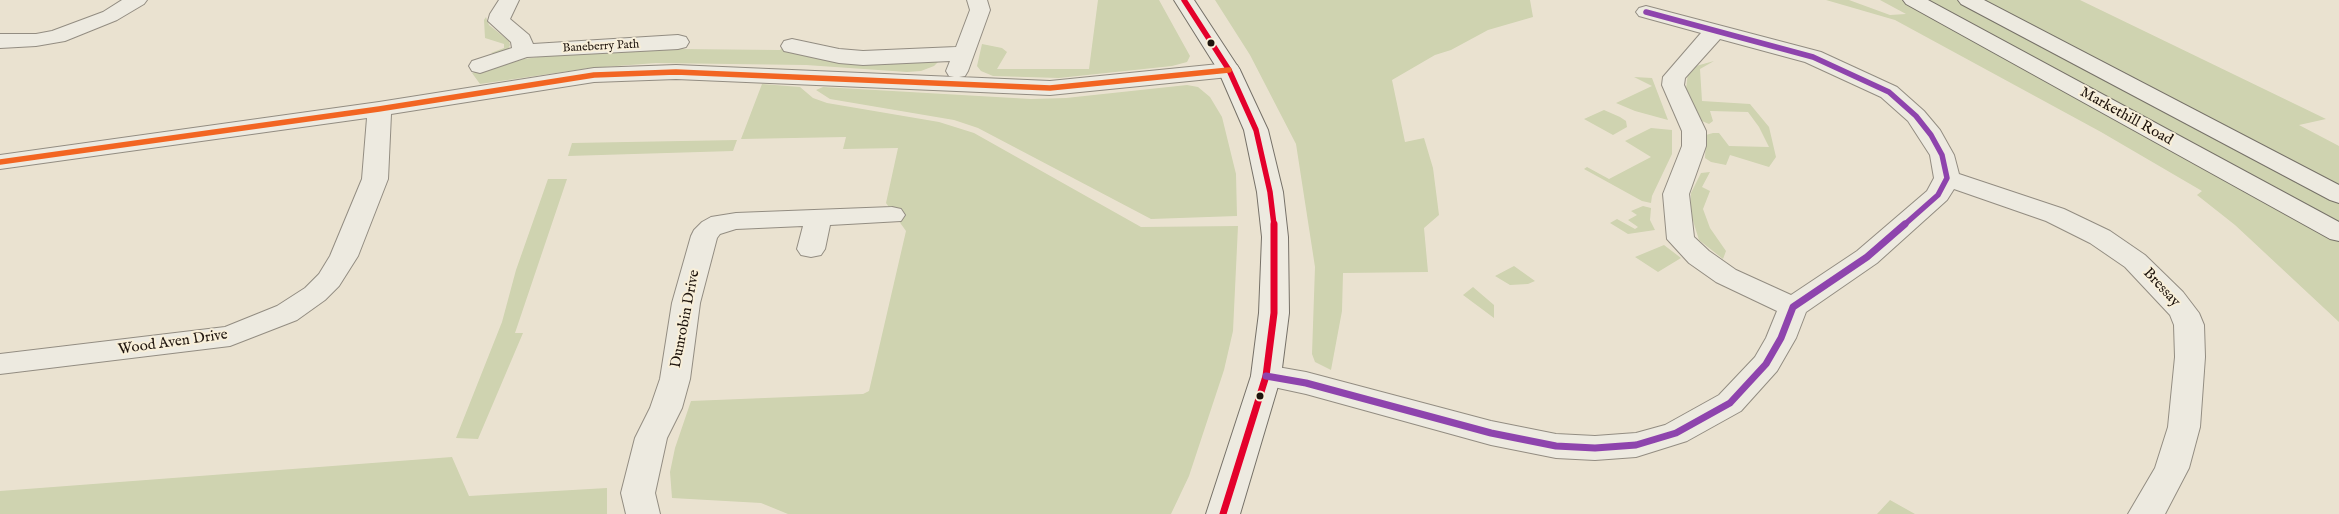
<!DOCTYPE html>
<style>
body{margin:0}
canvas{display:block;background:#eae2d0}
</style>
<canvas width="2339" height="514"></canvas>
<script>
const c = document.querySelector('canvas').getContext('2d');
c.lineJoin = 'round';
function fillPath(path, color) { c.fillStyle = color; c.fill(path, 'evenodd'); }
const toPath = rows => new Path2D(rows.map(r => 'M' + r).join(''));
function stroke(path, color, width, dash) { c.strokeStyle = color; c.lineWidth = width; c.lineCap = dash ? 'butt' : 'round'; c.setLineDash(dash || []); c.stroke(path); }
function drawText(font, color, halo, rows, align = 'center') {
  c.font = font + ' "IM FELL English",serif'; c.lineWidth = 4; c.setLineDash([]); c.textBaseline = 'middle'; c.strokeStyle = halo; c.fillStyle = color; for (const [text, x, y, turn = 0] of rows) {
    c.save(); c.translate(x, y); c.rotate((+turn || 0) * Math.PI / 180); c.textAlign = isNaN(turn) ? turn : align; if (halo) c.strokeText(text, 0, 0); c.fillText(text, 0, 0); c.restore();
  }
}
fillPath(toPath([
 [1098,0,1159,0,1190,56,1187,62,1172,66,1059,78,993,76,981,71,977,66,982,44,1002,48,1007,52,997,69,1089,69],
 [1215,0,1530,0,1533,17,1488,30,1451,50,1435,55,1392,80,1405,142,1424,138,1433,168,1439,215,1424,228,1428,272,1343,273,1342,311,1331,370,1315,362,1312,354,1315,267,1296,144,1250,55],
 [1826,0,1849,0,1890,15,1906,14,1880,0,1903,0,2339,241,2339,322,2235,225,2197,195,2202,191,2101,132,1895,20],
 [1929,0,1960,0,2339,202,2339,222],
 [1985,0,2080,0,2326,119,2299,125,2339,146,2339,186],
 [486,17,489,25,509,41,510,45,508,50,499,55,491,53,504,48,504,44,485,38,484,20],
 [783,47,943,57,934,66,921,71,907,72,806,65,656,63,590,68,480,84,472,73,524,59,552,55,679,49,780,50],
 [1714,61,1700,69,1702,101,1750,104,1769,127,1776,157,1769,167,1730,155,1726,165,1711,162,1705,158,1706,135,1713,133,1719,133,1729,146,1769,147,1759,127,1748,112,1710,111,1713,121,1709,124,1697,119,1686,89,1688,73,1696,66],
 [1634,77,1652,78,1668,120,1635,111,1616,103,1652,86],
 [762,84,800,87,813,98,827,103,939,122,974,133,1141,227,1238,226,1233,331,1224,370,1189,476,1171,514,788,514,761,503,672,498,670,472,675,448,691,401,863,394,869,391,906,231,886,203,898,148,843,149,846,137,741,139],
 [1187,85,1198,87,1210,97,1222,117,1236,174,1237,216,1151,219,978,128,954,120,830,99,816,90,823,87,1031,99,1066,98],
 [1604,110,1620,117,1626,121,1627,127,1613,135,1584,119],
 [1651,128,1672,130,1672,154,1652,196,1651,203,1642,201,1584,169,1587,167,1609,179,1651,157,1625,141],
 [737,140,733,151,568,156,572,143],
 [1710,172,1702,187,1710,191,1703,209,1710,228,1726,251,1723,259,1699,240,1690,211,1691,193,1701,173],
 [548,179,567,179,515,333,523,333,478,439,456,438,502,322,516,270],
 [1643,206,1651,208,1650,220,1655,230,1628,234,1610,223,1617,219,1635,229,1638,227,1628,220,1637,215,1631,211],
 [1664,245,1681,258,1658,272,1635,257],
 [1514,266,1535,281,1528,284,1510,285,1495,276],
 [1473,287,1494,305,1494,318,1463,295],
 [452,457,469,496,607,488,607,514,0,514,0,491],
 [1890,500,1915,514,1877,514]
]), '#cfd3b0');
const street = toPath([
 [122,0,147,0,144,4,117,20,65,41,36,46,0,48,0,34,36,34,52,31,103,12,122,0],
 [499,0,519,0,510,19,529,35,533,44,678,35,686,37,689,42,686,47,678,49,527,57,480,73,472,71,469,66,472,61,512,48,511,42,488,21,490,14,499,0],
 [967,0,987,0,990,10,968,71,965,76,959,77,1050,81,1229,63,1237,65,1240,70,1237,75,1229,77,1050,95,676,79,594,82,391,114,388,179,358,256,339,286,325,300,297,320,230,346,0,374,0,354,225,327,277,306,305,288,319,274,330,256,362,179,367,118,0,169,0,155,379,102,594,68,676,65,954,77,949,76,946,71,950,61,863,65,839,63,784,51,781,46,784,41,792,39,839,49,863,51,956,47,970,10,967,0],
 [1646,6,1821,52,1897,87,1924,111,1940,130,1954,155,1959,174,2064,209,2110,231,2145,255,2183,292,2199,313,2204,325,2205,357,2200,427,2189,468,2165,514,2128,514,2155,468,2168,427,2175,357,2174,325,2170,315,2125,267,2090,243,2046,221,1954,189,1947,200,1877,263,1806,312,1796,338,1777,371,1741,411,1687,441,1636,457,1595,460,1556,458,1491,445,1306,394,1255,383,1251,376,1255,369,1266,365,1306,372,1491,421,1556,434,1595,436,1636,433,1665,425,1719,395,1755,357,1766,338,1777,311,1716,282,1689,263,1667,239,1663,194,1682,146,1682,131,1662,85,1663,77,1701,33,1639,16,1636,12,1639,8,1646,6],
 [1720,39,1805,62,1881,97,1908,121,1930,155,1934,178,1927,191,1857,251,1791,295,1736,270,1709,251,1694,237,1689,194,1706,146,1706,131,1684,85,1685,78,1720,39],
 [892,207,901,209,905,215,901,221,830,225,825,249,821,255,811,257,801,255,797,249,803,226,736,229,720,234,717,238,700,303,690,379,682,408,667,438,655,493,660,514,626,514,621,493,635,438,650,408,660,379,672,303,691,236,694,230,702,222,711,217,736,213,892,207]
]);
const secondary = toPath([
 [1174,0,1194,0,1240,70,1268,130,1283,192,1288,237,1289,313,1281,376,1240,514,1206,514,1251,376,1259,313,1262,237,1257,192,1244,130,1218,70,1174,0],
 [1903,0,1928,0,2339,222,2339,241,2330,239,1906,4,1903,0],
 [1958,0,1984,0,2339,185,2339,203,2330,200,1961,4,1958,0]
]);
stroke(street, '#938d82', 2);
stroke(secondary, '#767168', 2);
fillPath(street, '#edeae0');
fillPath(secondary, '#edeae0');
stroke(toPath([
 [1184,0,1229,70,1256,130,1270,192,1274,225]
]), '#e4002b', 5.5);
stroke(toPath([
 [1223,514,1266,376,1274,313,1274,224]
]), '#e4002b', 7);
stroke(toPath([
 [0,162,379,109,594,75,676,72,1050,88,1229,70]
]), '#f26522', 5.5);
stroke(toPath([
 [1646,12,1813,57,1889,92,1916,116,1931,135,1942,155,1947,178,1938,195,1904,225]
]), '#8e44ad', 5.5);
stroke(toPath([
 [1266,376,1306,383,1491,433,1556,446,1595,448,1636,445,1676,433,1730,403,1766,364,1781,338,1793,307,1867,257,1905,224]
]), '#8e44ad', 7);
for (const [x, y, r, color] of [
 [1211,43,4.5,"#1e140d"],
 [1260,396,4.5,"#1e140d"]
]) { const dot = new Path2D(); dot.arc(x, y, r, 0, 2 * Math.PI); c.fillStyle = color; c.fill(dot); stroke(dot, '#f8efd9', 2); }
drawText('12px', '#1e140d', '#f8efd9', [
 ["Baneberry Path",601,47,-3]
]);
drawText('15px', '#1e140d', '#f8efd9', [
 ["Markethill Road",2126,117,29],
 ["Bressay",2161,288,47],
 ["Dunrobin Drive",686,319,-79],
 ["Wood Aven Drive",173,343,-8]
]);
</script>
